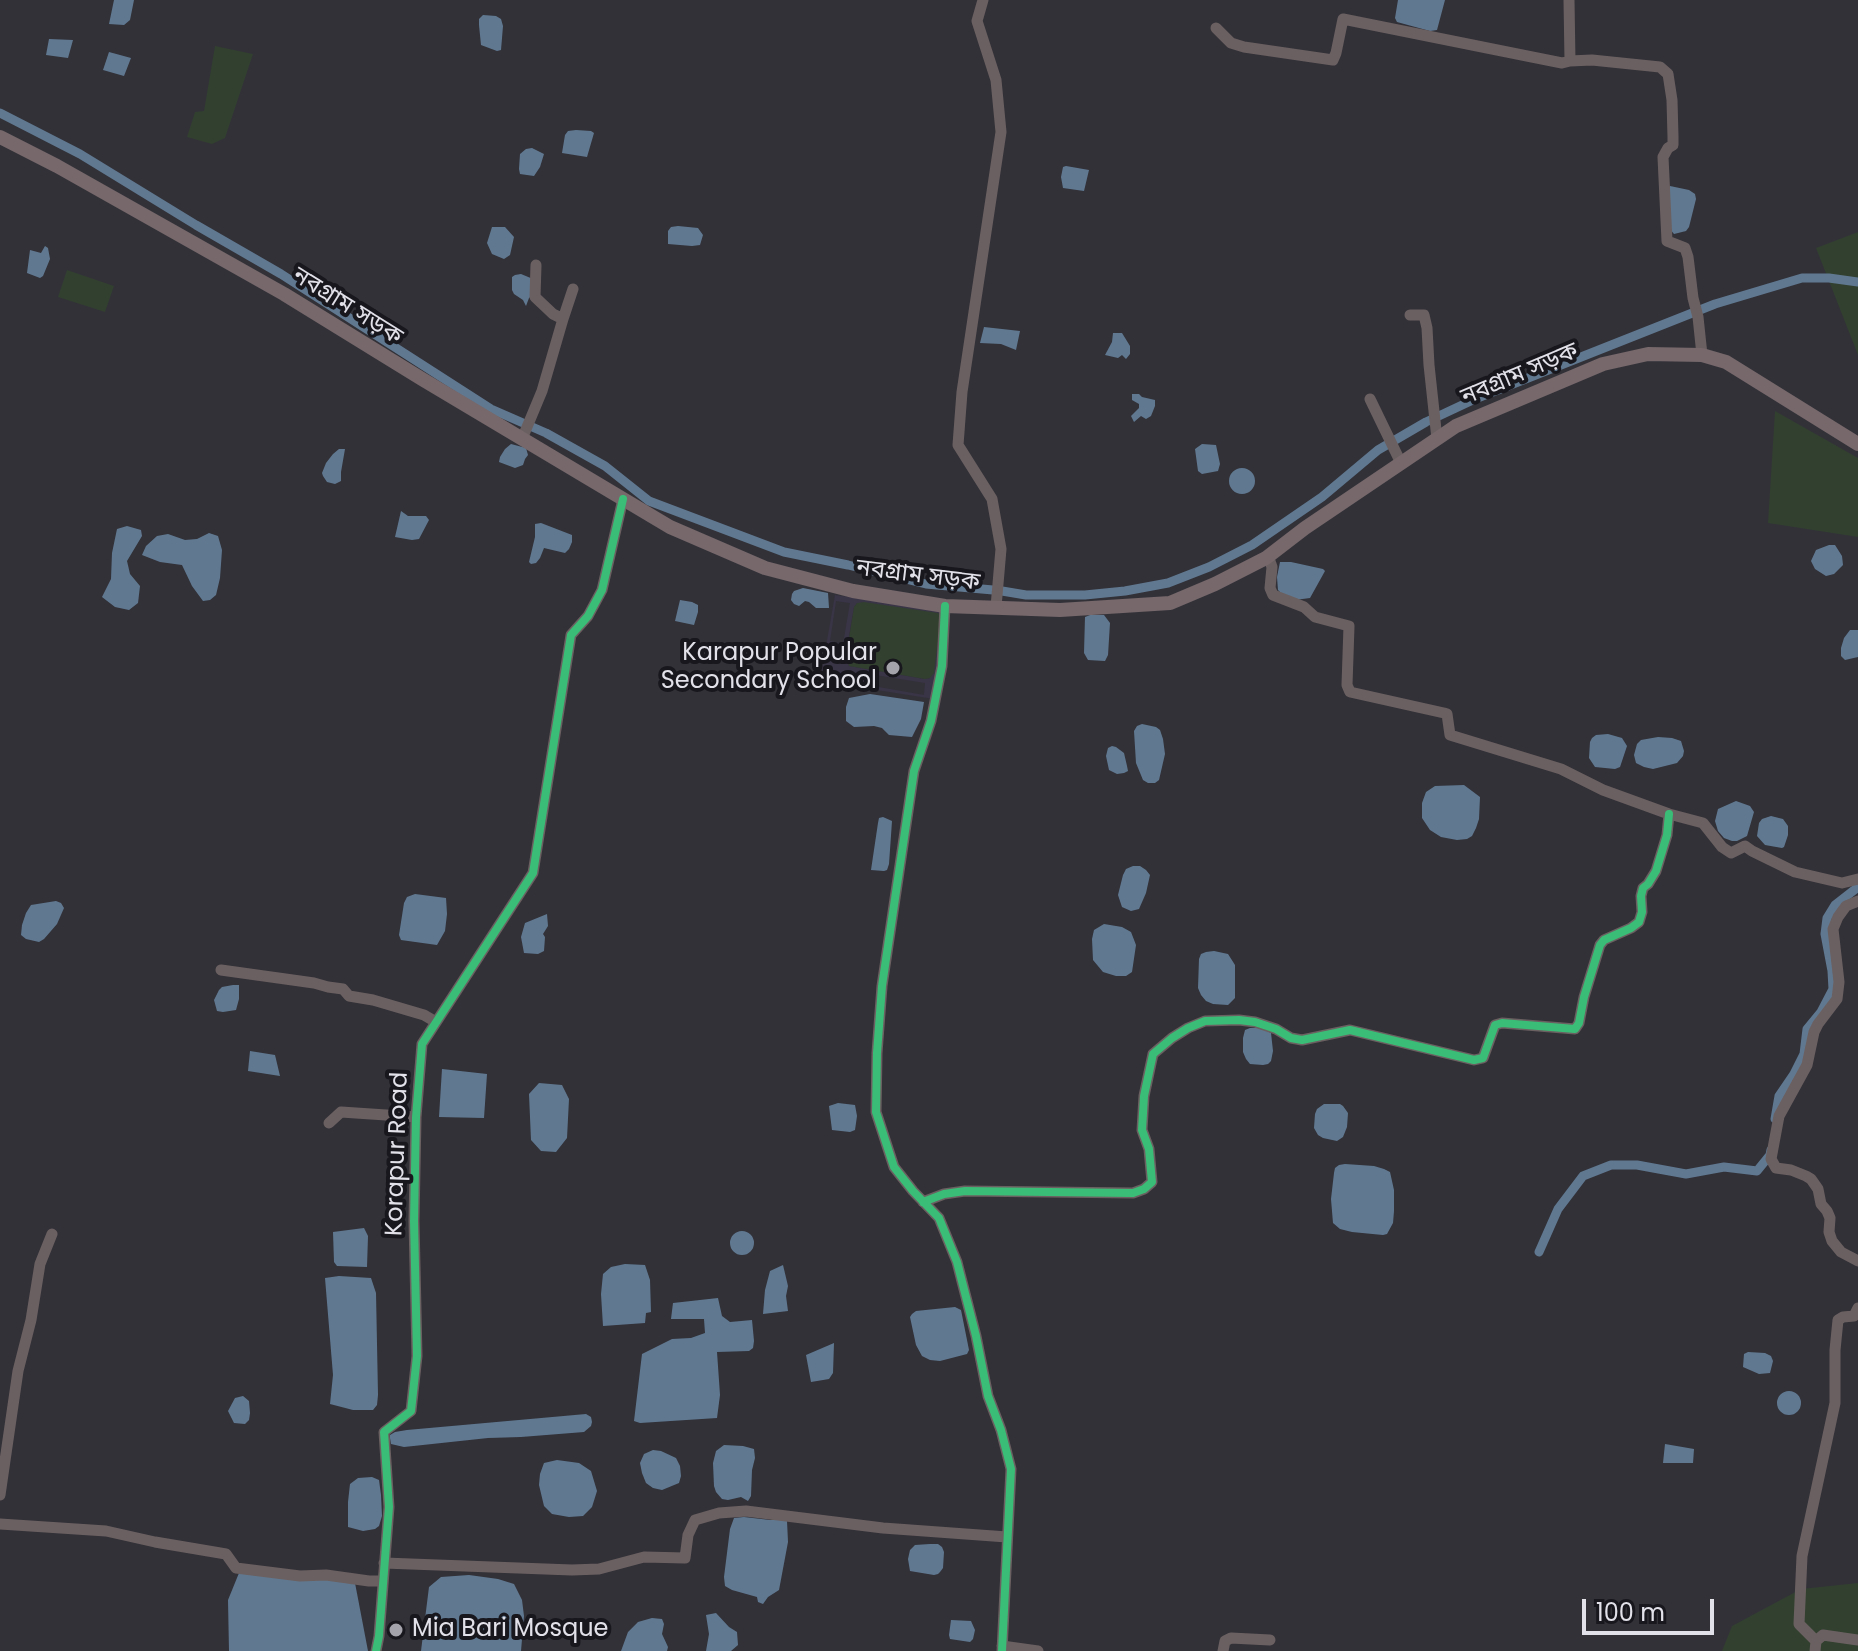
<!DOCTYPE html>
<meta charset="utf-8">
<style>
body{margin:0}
#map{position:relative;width:1858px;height:1651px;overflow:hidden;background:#323138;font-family:Poppins,sans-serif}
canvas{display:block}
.scale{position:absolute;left:1582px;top:1599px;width:132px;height:36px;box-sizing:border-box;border:4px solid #e2e0e9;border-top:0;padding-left:10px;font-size:24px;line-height:28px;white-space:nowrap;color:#e2e0e9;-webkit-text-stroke:6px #18171d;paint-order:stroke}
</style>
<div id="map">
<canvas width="1858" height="1651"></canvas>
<div class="scale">100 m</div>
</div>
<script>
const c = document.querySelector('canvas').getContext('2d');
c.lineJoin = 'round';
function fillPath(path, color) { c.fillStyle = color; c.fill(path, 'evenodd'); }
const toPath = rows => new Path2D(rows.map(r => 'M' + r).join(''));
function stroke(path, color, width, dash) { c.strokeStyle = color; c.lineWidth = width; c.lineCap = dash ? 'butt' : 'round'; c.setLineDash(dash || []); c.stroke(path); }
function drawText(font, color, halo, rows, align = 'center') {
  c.font = font + ' Poppins,"Noto Sans Bengali",sans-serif'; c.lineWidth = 8; c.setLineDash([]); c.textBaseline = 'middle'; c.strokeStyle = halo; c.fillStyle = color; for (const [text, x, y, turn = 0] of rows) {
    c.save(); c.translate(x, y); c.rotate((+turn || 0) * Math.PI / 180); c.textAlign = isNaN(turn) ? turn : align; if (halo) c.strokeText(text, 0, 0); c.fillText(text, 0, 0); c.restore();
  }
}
fillPath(toPath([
 [835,595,943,611,934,699,820,681],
 [836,601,850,603,843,644,830,641],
 [857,603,930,678,925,679,849,666,846,653,854,607],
 [869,674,925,683,924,695,867,685]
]), '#3a3447');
fillPath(toPath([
 [215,46,253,54,225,138,212,144,187,137,195,112,204,111],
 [1858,232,1858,355,1816,248],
 [67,270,114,286,105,312,58,297],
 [1775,411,1858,458,1858,537,1768,523],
 [864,602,938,613,941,616,934,673,930,678,925,679,849,666,846,657,854,607,857,603],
 [1858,1583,1858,1651,1722,1651,1732,1626,1801,1589]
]), '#324030');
fillPath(toPath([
 [114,0,134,0,130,20,124,25,109,24],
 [1398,0,1445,0,1437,30,1430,31,1397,22,1395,18],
 [483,15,496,16,501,19,503,26,501,50,497,51,481,45,479,25,479,19],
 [49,39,73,40,68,58,46,55],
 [109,52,131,58,124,76,103,70],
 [576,130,591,131,594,133,587,157,562,153,565,135,568,131],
 [532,148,544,154,540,167,534,176,520,174,519,169,520,154,526,149],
 [1066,166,1089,170,1084,191,1063,188,1061,177,1063,167],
 [1670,186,1689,190,1695,194,1696,199,1689,227,1686,231,1674,234,1669,228,1668,188],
 [678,226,698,228,703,235,700,245,692,246,668,244,668,231,671,227],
 [492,227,505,227,514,237,510,255,504,259,492,254,487,243],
 [45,246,48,248,50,259,43,276,40,278,27,273,30,250,41,253],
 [521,274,533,279,534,294,529,298,526,306,523,300,514,294,512,290,512,277,515,275],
 [984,327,1020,331,1016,350,1001,344,980,343],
 [1113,333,1122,333,1130,346,1130,354,1126,359,1122,355,1118,358,1105,355,1112,342],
 [1132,394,1139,394,1142,397,1155,400,1155,406,1151,416,1146,419,1141,416,1134,422,1131,416,1139,408,1139,404,1132,400],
 [511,444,526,448,528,455,525,459,523,465,515,468,499,462,500,457,505,449],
 [1202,444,1216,445,1220,464,1218,471,1202,474,1198,471,1195,449],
 [339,449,345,449,341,472,341,481,335,484,327,482,323,476,322,473,326,463,333,454],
 '1229 481a13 13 0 1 1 26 0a13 13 0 1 1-26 0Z',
 [401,511,408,516,426,516,429,520,419,539,412,540,395,537],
 [541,523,572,535,572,542,569,549,565,553,544,548,540,558,536,563,531,564,529,562,535,537,535,524],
 [127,526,141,530,142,536,127,561,130,574,140,586,138,603,129,610,115,607,102,597,111,579,112,553,117,529],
 [209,533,218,536,222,550,220,578,216,595,210,600,203,601,192,586,182,565,160,562,142,555,146,546,157,536,168,534,185,540,197,539],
 [1829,545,1835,545,1842,556,1843,565,1834,574,1826,576,1815,569,1811,561,1816,550],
 [1280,562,1291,562,1323,569,1325,571,1310,598,1295,600,1284,596,1278,590,1277,577],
 [803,588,828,593,829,608,816,608,809,602,805,601,799,606,794,604,791,600,792,594,794,591],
 [680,600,692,602,698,605,698,612,694,625,675,621],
 [1090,615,1104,615,1110,623,1108,655,1105,661,1088,660,1084,653,1085,617],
 [1850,630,1858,630,1858,657,1845,660,1841,656,1841,648,1844,638],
 [870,694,924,702,921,719,912,737,889,735,882,728,874,726,854,727,846,721,846,707,849,698],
 [1142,724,1156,727,1160,730,1163,739,1165,754,1159,780,1155,783,1148,783,1143,780,1136,763,1134,731,1137,726],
 [1608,734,1622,738,1627,746,1620,767,1615,769,1595,767,1589,758,1590,742,1592,738,1596,735],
 [1658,737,1672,738,1681,741,1684,751,1683,756,1677,763,1653,769,1644,767,1636,763,1634,755,1637,744,1641,740],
 [1112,746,1116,747,1124,753,1127,766,1128,771,1124,773,1117,774,1109,770,1106,756,1108,748],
 [1464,785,1480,797,1479,819,1476,828,1472,836,1467,839,1457,840,1441,837,1430,830,1422,818,1422,803,1426,792,1435,786],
 [1736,801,1750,806,1754,812,1747,836,1737,841,1732,841,1724,838,1718,831,1715,821,1718,809],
 [1771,816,1783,819,1788,826,1788,835,1784,847,1782,848,1765,845,1757,836,1759,823,1762,819],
 [883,817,892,821,889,864,887,870,884,871,871,870,878,823,879,818],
 [1133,866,1140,866,1146,870,1150,875,1146,893,1139,909,1131,911,1122,907,1118,895,1123,875,1126,869],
 [415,894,446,898,447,914,445,931,437,945,401,940,399,935,404,903,407,897],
 [56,901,61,903,64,908,57,924,44,939,39,942,26,939,21,935,22,925,26,913,31,905],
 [547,914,548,926,543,934,545,937,544,951,538,954,524,953,521,937,525,923],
 [1104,924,1122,927,1131,932,1136,945,1132,972,1126,976,1116,976,1103,972,1093,960,1092,939,1094,930],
 [1214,951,1228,954,1235,965,1235,998,1228,1005,1213,1004,1206,1001,1201,995,1198,988,1199,959,1201,954,1206,952],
 [233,985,239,985,239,999,236,1010,223,1012,217,1011,214,1000,219,990,222,987],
 [1250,1028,1262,1028,1271,1033,1273,1051,1271,1061,1268,1064,1263,1065,1250,1064,1246,1059,1243,1052,1243,1038,1245,1030],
 [250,1051,275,1055,280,1076,248,1071],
 [442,1069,487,1074,484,1118,439,1117],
 [539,1083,562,1085,569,1099,567,1138,556,1152,541,1151,531,1140,529,1094],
 [838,1103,855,1105,857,1116,855,1130,850,1132,832,1130,829,1106],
 [1324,1104,1340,1104,1343,1106,1348,1113,1347,1127,1343,1137,1337,1141,1323,1138,1318,1135,1314,1128,1315,1114,1317,1109],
 [1345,1164,1374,1166,1384,1169,1390,1172,1394,1190,1394,1211,1393,1223,1387,1234,1383,1235,1352,1232,1340,1229,1333,1223,1331,1199,1334,1173,1335,1168,1339,1165],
 [364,1228,368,1236,367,1267,337,1266,334,1262,333,1232],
 '730 1243a12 12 0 1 1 24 0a12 12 0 1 1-24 0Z',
 [625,1264,645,1265,650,1280,651,1312,646,1313,645,1323,603,1326,601,1294,603,1274,611,1267],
 [783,1265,788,1286,786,1296,788,1311,763,1314,765,1290,770,1271],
 [339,1276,371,1278,376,1293,378,1395,377,1405,373,1410,353,1410,330,1404,333,1375,325,1278],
 [718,1298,722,1316,730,1322,752,1320,754,1341,753,1348,749,1351,717,1352,720,1395,717,1418,640,1423,634,1421,642,1354,672,1339,691,1338,705,1333,704,1319,671,1319,673,1303],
 [955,1307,961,1310,969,1350,967,1354,940,1361,930,1360,922,1356,916,1345,910,1317,912,1314,916,1311],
 [834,1343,833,1373,829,1379,811,1382,806,1355],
 [1748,1352,1765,1353,1771,1356,1773,1361,1770,1373,1759,1374,1743,1367,1744,1354],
 '1777 1403a12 12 0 1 1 24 0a12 12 0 1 1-24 0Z',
 [243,1396,249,1401,250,1413,249,1420,245,1424,234,1423,228,1411,235,1398],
 [586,1414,591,1417,592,1422,591,1426,584,1432,521,1437,488,1438,404,1447,391,1444,390,1438,390,1435,395,1432,407,1430],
 [1665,1444,1694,1449,1693,1463,1663,1463],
 [724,1445,743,1446,754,1449,755,1458,752,1470,751,1496,748,1501,741,1497,728,1500,722,1499,716,1492,714,1486,713,1463,716,1451],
 [653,1450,661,1451,676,1458,680,1466,681,1476,679,1483,662,1490,653,1488,646,1483,642,1473,640,1463,644,1454],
 [557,1460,579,1463,591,1471,597,1491,592,1507,583,1516,569,1517,552,1514,544,1506,539,1485,540,1474,544,1463],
 [372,1477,379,1480,381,1495,382,1516,379,1526,375,1529,363,1531,348,1527,348,1502,350,1484,358,1478],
 [744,1517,770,1520,780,1519,787,1521,788,1542,779,1590,768,1597,763,1604,758,1602,757,1597,732,1590,725,1586,724,1577,730,1529,734,1518],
 [930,1544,938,1544,942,1547,944,1552,943,1568,940,1572,938,1574,934,1575,910,1571,908,1559,910,1550,915,1545],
 [239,1573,327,1578,355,1583,368,1651,229,1651,228,1600],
 [469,1575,498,1579,514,1584,522,1600,524,1616,521,1651,421,1651,429,1587,441,1577],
 [716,1613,729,1627,737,1632,738,1645,731,1651,706,1651,709,1634,706,1615],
 [652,1618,662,1619,664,1624,662,1634,668,1647,667,1651,621,1651,628,1632,638,1622],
 [951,1620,971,1621,975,1630,973,1639,970,1642,950,1639,949,1635]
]), '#607991');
stroke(toPath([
 [0,113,80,154,196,225,281,274,491,409,546,433,605,466,649,501,784,552,848,565,926,584,993,590],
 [1002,591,1026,595,1085,595,1125,591,1168,583,1209,567,1252,545,1322,497,1378,450,1426,422,1475,399,1715,304,1802,278,1829,278,1858,282],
 [1775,1119,1779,1096,1794,1074,1804,1054,1807,1029,1821,1012,1833,989,1832,971,1825,934,1827,918,1835,905,1858,887],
 [1539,1252,1558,1209,1583,1176,1611,1165,1637,1165,1686,1174,1724,1167,1757,1171,1770,1155,1771,1150]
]), '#607991', 9);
stroke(toPath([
 [983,0,977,21,996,80,1001,132,962,392,958,445,992,499,1001,549,996,607],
 [1569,0,1570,61,1592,60,1660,67,1668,74,1672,100,1673,137,1673,145,1668,148,1663,157,1667,241,1685,248,1688,257,1693,298,1698,317,1702,355],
 [1216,28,1231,43,1244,47,1333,60,1336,53,1343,19,1532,57,1562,63,1570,61],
 [536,265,535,297,553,314,563,319],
 [1410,315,1424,315,1427,328,1429,365,1437,439],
 [1370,399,1401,463],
 [522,439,542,391,563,319,573,289],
 [1268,556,1272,567,1270,588,1273,595,1304,607,1315,617,1349,626,1347,685,1350,692,1444,713,1447,714,1450,735,1561,769,1603,790,1669,814,1703,823,1722,847,1731,853,1745,846,1752,851,1795,872,1842,883,1858,879],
 [945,606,942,666,931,721,914,771,882,986,877,1053,876,1112,894,1167,913,1191,939,1218,957,1262,976,1336,988,1396,1001,1430,1011,1469,1002,1651],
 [1858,901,1846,906,1838,917,1833,929,1839,982,1837,999,1818,1024,1814,1032,1807,1065,1779,1116,1771,1159,1776,1168,1791,1170,1806,1176,1811,1179,1818,1189,1821,1204,1827,1211,1830,1218,1829,1232,1832,1241,1841,1252,1858,1261],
 [221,970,314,983,328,987,343,989,349,996,373,1000,424,1015,436,1022],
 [329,1123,341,1112,416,1117],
 [923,1202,944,1194,965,1191,1133,1193,1144,1189,1152,1182,1149,1149,1142,1130,1144,1096,1153,1054,1172,1038,1188,1028,1205,1021,1239,1020,1255,1022,1276,1029,1291,1038,1302,1040,1350,1030,1474,1060,1483,1058,1495,1025,1502,1023,1575,1029,1579,1023,1584,997,1600,945,1604,940,1631,928,1639,922,1642,912,1641,896,1643,888,1648,884,1656,871,1667,835,1669,814],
 [0,1495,18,1371,31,1320,40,1264,52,1234],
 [0,1524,106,1531,155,1542,226,1554,236,1568,300,1576,326,1575,369,1581,382,1581],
 [384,1563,572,1570,599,1569,644,1557,685,1558,688,1535,695,1520,719,1513,746,1511,883,1528,1007,1537],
 [1816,1641,1799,1624,1802,1556,1835,1403,1835,1350,1838,1320,1843,1317,1854,1316,1858,1308],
 [1002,1646,1038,1651],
 [376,1651,379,1636,389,1507,384,1432,411,1411,417,1356,414,1221,416,1117,422,1044,533,873,571,635,588,616,602,590,623,499],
 [1223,1651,1225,1641,1231,1638,1270,1640],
 [1815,1651,1816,1641,1823,1635,1858,1640]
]), '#6b6061', 11);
stroke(toPath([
 [0,137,57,166,284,294,422,379,670,527,765,568,853,591,945,606,1060,610,1170,603,1215,584,1266,558,1305,528,1456,426,1603,364,1648,354,1702,355,1726,362,1858,444]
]), '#76686b', 14);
stroke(toPath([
 [945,606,942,666,931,721,914,771,882,986,877,1053,876,1112,894,1167,913,1191,939,1218,957,1262,976,1336,988,1396,1001,1430,1011,1469,1002,1651],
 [923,1202,944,1194,965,1191,1133,1193,1144,1189,1152,1182,1149,1149,1142,1130,1144,1096,1153,1054,1172,1038,1188,1028,1205,1021,1239,1020,1255,1022,1276,1029,1291,1038,1302,1040,1350,1030,1474,1060,1483,1058,1495,1025,1502,1023,1575,1029,1579,1023,1584,997,1600,945,1604,940,1631,928,1639,922,1642,912,1641,896,1643,888,1648,884,1656,871,1667,835,1669,814],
 [376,1651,379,1636,389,1507,384,1432,411,1411,417,1356,414,1221,416,1117,422,1044,533,873,571,635,588,616,602,590,623,499]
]), '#3abd76', 8);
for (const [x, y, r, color] of [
 [893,668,8,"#a4a3ab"],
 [396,1630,8,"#a4a3ab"]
]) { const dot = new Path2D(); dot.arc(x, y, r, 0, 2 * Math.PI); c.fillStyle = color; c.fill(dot); stroke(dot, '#18171d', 3); }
drawText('24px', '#e2e0e9', '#18171d', [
 ["নবগ্রাম সড়ক",347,307,32],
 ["নবগ্রাম সড়ক",1520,375,-23],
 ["নবগ্রাম সড়ক",918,576,7],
 ["Korapur Road",398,1154,-88]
]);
drawText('24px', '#e2e0e9', '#18171d', [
 ["Karapur Popular",877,654],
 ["Secondary School",877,682],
 ["Mia Bari Mosque",412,1630,"left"]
], 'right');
</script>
